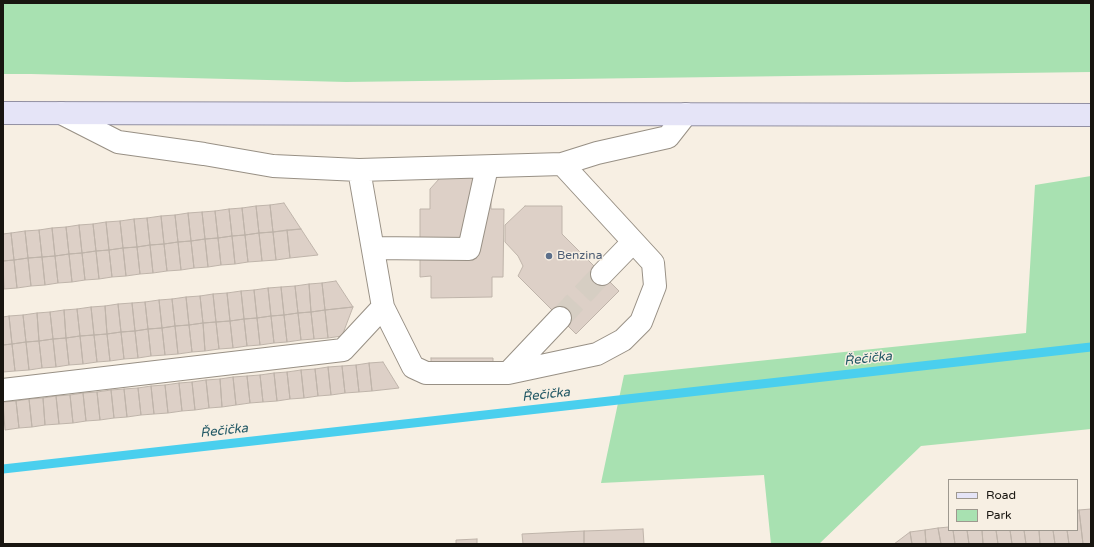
<!DOCTYPE html>
<meta charset="utf-8">
<style>
body{margin:0}
#map{position:relative;width:1094px;height:547px;overflow:hidden;background:#f7efe3;font-family:"Varela Round",sans-serif}
canvas{display:block}
.frame{position:absolute;inset:0;border:4px solid #181510;pointer-events:none}
.legend{position:absolute;left:948px;top:479px;width:130px;height:52px;box-sizing:border-box;background:#f7efe3;border:1px solid #9e988f;margin:0;padding:5px 7px;list-style:none;font-size:12px;color:#181510}
.legend li{display:flex;align-items:center;gap:8px;height:20px}
.legend b{width:20px;border:1px solid #9e988f}
</style>
<div id="map">
<canvas width="1094" height="547"></canvas>
<div class="frame"></div>
<ul class="legend">
<li><b style="height:5px;background:#e5e4f7"></b>Road</li>
<li><b style="height:11px;background:#a8e1b1"></b>Park</li>
</ul>
</div>
<script>
const c = document.querySelector('canvas').getContext('2d');
c.lineJoin = 'round';
function fillPath(path, color) { c.fillStyle = color; c.fill(path, 'evenodd'); }
const toPath = rows => new Path2D(rows.map(r => 'M' + r).join(''));
function stroke(path, color, width, dash) { c.strokeStyle = color; c.lineWidth = width; c.lineCap = dash ? 'butt' : 'round'; c.setLineDash(dash || []); c.stroke(path); }
function drawText(font, color, halo, rows, align = 'center') {
  c.font = font + ' "Varela Round",sans-serif'; c.lineWidth = 3; c.setLineDash([]); c.textBaseline = 'middle'; c.strokeStyle = halo; c.fillStyle = color; for (const [text, x, y, turn = 0] of rows) {
    c.save(); c.translate(x, y); c.rotate((+turn || 0) * Math.PI / 180); c.textAlign = isNaN(turn) ? turn : align; if (halo) c.strokeText(text, 0, 0); c.fillText(text, 0, 0); c.restore();
  }
}
fillPath(toPath([
 [3,3,1091,3,1091,72,346,82,31,74,3,74],
 [1091,176,1091,429,921,446,819,544,771,544,764,475,601,483,624,375,1026,333,1035,185]
]), '#a8e1b1');
stroke(toPath([
 [3,469,1091,347]
]), '#4acfee', 9);
const building = toPath([
 [458,158,491,189,491,209,504,209,503,277,492,277,492,297,431,298,431,276,420,277,420,209,430,209,430,189,458,158],
 [284,203,301,229,273,232,270,205,284,203],
 [270,205,273,232,259,233,256,206,270,205],
 [256,206,259,233,245,235,242,208,256,206],
 [525,206,562,206,562,234,619,291,576,334,518,276,523,266,518,256,505,242,505,225,525,206],
 [242,208,245,235,232,236,229,209,242,208],
 [229,209,232,236,218,238,215,211,229,209],
 [215,211,218,238,205,239,202,212,215,211],
 [202,212,205,239,191,241,188,213,202,212],
 [188,213,191,241,178,242,175,215,188,213],
 [175,215,178,242,164,244,161,216,175,215],
 [161,216,164,244,150,245,147,218,161,216],
 [147,218,150,245,137,247,134,219,147,218],
 [134,219,137,247,123,248,120,221,134,219],
 [120,221,123,248,109,250,106,222,120,221],
 [106,222,109,250,96,251,93,224,106,222],
 [93,224,96,251,82,253,79,225,93,224],
 [79,225,82,253,69,254,66,227,79,225],
 [66,227,69,254,55,256,52,228,66,227],
 [52,228,55,256,42,257,39,230,52,228],
 [301,229,318,255,290,258,287,230,301,229],
 [39,230,42,257,28,258,25,231,39,230],
 [287,230,290,258,276,260,273,232,287,230],
 [25,231,28,258,14,260,11,233,25,231],
 [273,232,276,260,262,261,259,233,273,232],
 [11,233,14,260,3,261,3,234,11,233],
 [259,233,262,261,248,262,245,235,259,233],
 [245,235,248,262,235,264,232,236,245,235],
 [232,236,235,264,221,265,218,238,232,236],
 [218,238,221,265,208,267,205,239,218,238],
 [205,239,208,267,194,268,191,241,205,239],
 [191,241,194,268,181,270,178,242,191,241],
 [178,242,181,270,167,271,164,244,178,242],
 [164,244,167,271,153,273,150,245,164,244],
 [150,245,153,273,140,274,137,247,150,245],
 [137,247,140,274,126,276,123,248,137,247],
 [123,248,126,276,112,277,109,250,123,248],
 [109,250,112,277,99,279,96,251,109,250],
 [96,251,99,279,85,280,82,253,96,251],
 [82,253,85,280,72,282,69,254,82,253],
 [69,254,72,282,58,283,55,256,69,254],
 [55,256,58,283,45,285,42,257,55,256],
 [42,257,45,285,31,286,28,258,42,257],
 [28,258,31,286,17,288,14,260,28,258],
 [14,260,17,288,4,289,3,261,14,260],
 [336,281,353,307,325,310,322,283,336,281],
 [322,283,325,310,311,312,309,284,322,283],
 [309,284,311,312,298,313,295,286,309,284],
 [295,286,298,313,284,315,281,287,295,286],
 [281,287,284,315,271,316,268,288,281,287],
 [268,288,271,316,257,318,254,290,268,288],
 [254,290,257,318,244,319,241,291,254,290],
 [241,291,244,319,230,321,227,293,241,291],
 [227,293,230,321,216,322,213,294,227,293],
 [213,294,216,322,203,323,200,296,213,294],
 [200,296,203,323,189,325,186,297,200,296],
 [186,297,189,325,175,326,172,299,186,297],
 [172,299,175,326,162,328,159,300,172,299],
 [159,300,162,328,148,329,145,302,159,300],
 [145,302,148,329,135,331,132,303,145,302],
 [132,303,135,331,121,332,118,304,132,303],
 [118,304,121,332,107,334,105,306,118,304],
 [105,306,107,334,94,335,91,307,105,306],
 [91,307,94,335,80,336,77,309,91,307],
 [353,307,342,336,328,338,325,310,353,307],
 [77,309,80,336,66,338,64,310,77,309],
 [64,310,66,338,53,339,50,312,64,310],
 [325,310,328,338,314,339,311,312,325,310],
 [50,312,53,339,39,341,37,313,50,312],
 [311,312,314,339,301,340,298,313,311,312],
 [37,313,39,341,26,342,23,315,37,313],
 [298,313,301,340,287,342,284,315,298,313],
 [23,315,26,342,12,344,9,316,23,315],
 [284,315,287,342,274,343,271,316,284,315],
 [9,316,12,344,3,345,3,317,9,316],
 [271,316,274,343,260,345,257,318,271,316],
 [257,318,260,345,247,346,244,319,257,318],
 [244,319,247,346,233,348,230,321,244,319],
 [230,321,233,348,219,349,216,322,230,321],
 [216,322,219,349,205,351,203,323,216,322],
 [203,323,205,351,192,352,189,325,203,323],
 [189,325,192,352,178,354,175,326,189,325],
 [175,326,178,354,165,355,162,328,175,326],
 [162,328,165,355,151,356,148,329,162,328],
 [148,329,151,356,138,358,135,331,148,329],
 [135,331,138,358,124,359,121,332,135,331],
 [121,332,124,359,110,361,107,334,121,332],
 [107,334,110,361,97,362,94,335,107,334],
 [94,335,97,362,83,364,80,336,94,335],
 [80,336,83,364,69,365,66,338,80,336],
 [66,338,69,365,56,367,53,339,66,338],
 [53,339,56,367,42,368,39,341,53,339],
 [39,341,42,368,29,370,26,342,39,341],
 [26,342,29,370,15,371,12,344,26,342],
 [12,344,15,371,3,372,3,345,12,344],
 [431,358,493,358,493,382,431,383,431,358],
 [383,362,399,388,372,391,369,363,383,362],
 [369,363,372,391,359,392,356,365,369,363],
 [356,365,359,392,345,393,342,366,356,365],
 [342,366,345,393,331,395,328,367,342,366],
 [328,367,331,395,318,396,315,369,328,367],
 [315,369,318,396,304,398,301,370,315,369],
 [301,370,304,398,290,399,287,372,301,370],
 [287,372,290,399,277,401,274,373,287,372],
 [274,373,277,401,263,402,260,375,274,373],
 [260,375,263,402,250,403,247,376,260,375],
 [247,376,250,403,236,405,233,377,247,376],
 [233,377,236,405,222,407,220,379,233,377],
 [220,379,222,407,209,408,206,380,220,379],
 [206,380,209,408,195,410,192,382,206,380],
 [192,382,195,410,182,411,179,383,192,382],
 [179,383,182,411,168,413,165,385,179,383],
 [165,385,168,413,154,414,151,386,165,385],
 [151,386,154,414,141,415,138,388,151,386],
 [138,388,141,415,127,417,124,389,138,388],
 [124,389,127,417,114,418,111,390,124,389],
 [111,390,114,418,100,420,97,392,111,390],
 [97,392,100,420,86,421,83,393,97,392],
 [83,393,86,421,73,423,70,395,83,393],
 [70,395,73,423,59,424,56,396,70,395],
 [56,396,59,424,45,425,43,398,56,396],
 [43,398,45,425,32,427,29,399,43,398],
 [29,399,32,427,19,428,16,401,29,399],
 [16,401,19,428,5,430,3,402,16,401],
 [1091,509,1091,544,1083,544,1079,510,1091,509],
 [1079,510,1083,544,1069,544,1067,530,1077,530,1077,511,1079,510],
 [949,527,949,530,953,530,955,544,941,544,938,528,949,527],
 [938,528,941,544,926,544,925,530,938,528],
 [643,529,644,544,584,544,584,531,643,529],
 [925,530,926,544,912,544,910,532,925,530],
 [953,530,967,530,969,544,955,544,953,530],
 [967,530,982,530,983,544,969,544,967,530],
 [982,530,996,530,998,544,983,544,982,530],
 [996,530,1010,530,1012,544,998,544,996,530],
 [1010,530,1024,530,1026,544,1012,544,1010,530],
 [1024,530,1039,530,1040,544,1026,544,1024,530],
 [1039,530,1053,530,1055,544,1040,544,1039,530],
 [1053,530,1067,530,1069,544,1055,544,1053,530],
 [584,531,584,544,523,544,522,534,584,531],
 [910,532,912,544,894,544,910,532],
 [477,539,477,544,456,544,456,540,477,539]
]);
fillPath(building, '#ddd0c7');
stroke(building, '#bfb4aa', 1);
stroke(toPath([
 [560,318,602,274]
]), '#d6cec3', 22, [22, 11]);
const minor = toPath([
 [61,113,118,142,204,154,273,166,359,170,562,164,597,153,668,137,686,114],
 [359,170,383,307,413,367,426,373,508,373,597,354,623,340,641,322,655,286,653,263,562,164],
 [373,248,469,249,487,167],
 [602,274,633,242],
 [508,373,560,318],
 [3,390,343,350,383,307]
]);
const major = toPath([
 [3,113,1091,115]
]);
stroke(minor, '#989085', 24);
stroke(major, '#9290a3', 24);
stroke(minor, '#fff', 22);
stroke(major, '#e5e4f7', 22);
for (const [x, y, r, color] of [
 [549,256,4,"#5c6f8a"]
]) { const dot = new Path2D(); dot.arc(x, y, r, 0, 2 * Math.PI); c.fillStyle = color; c.fill(dot); stroke(dot, '#f7efe3', 1.5); }
drawText('12px', '#4e5e75', '#f7efe3', [
 ["Benzina",557,256]
], 'left');
drawText('italic 13px', '#225865', '#f7efe3', [
 ["Řečička",868,359,-6],
 ["Řečička",546,395,-6],
 ["Řečička",224,431,-6]
]);
</script>
